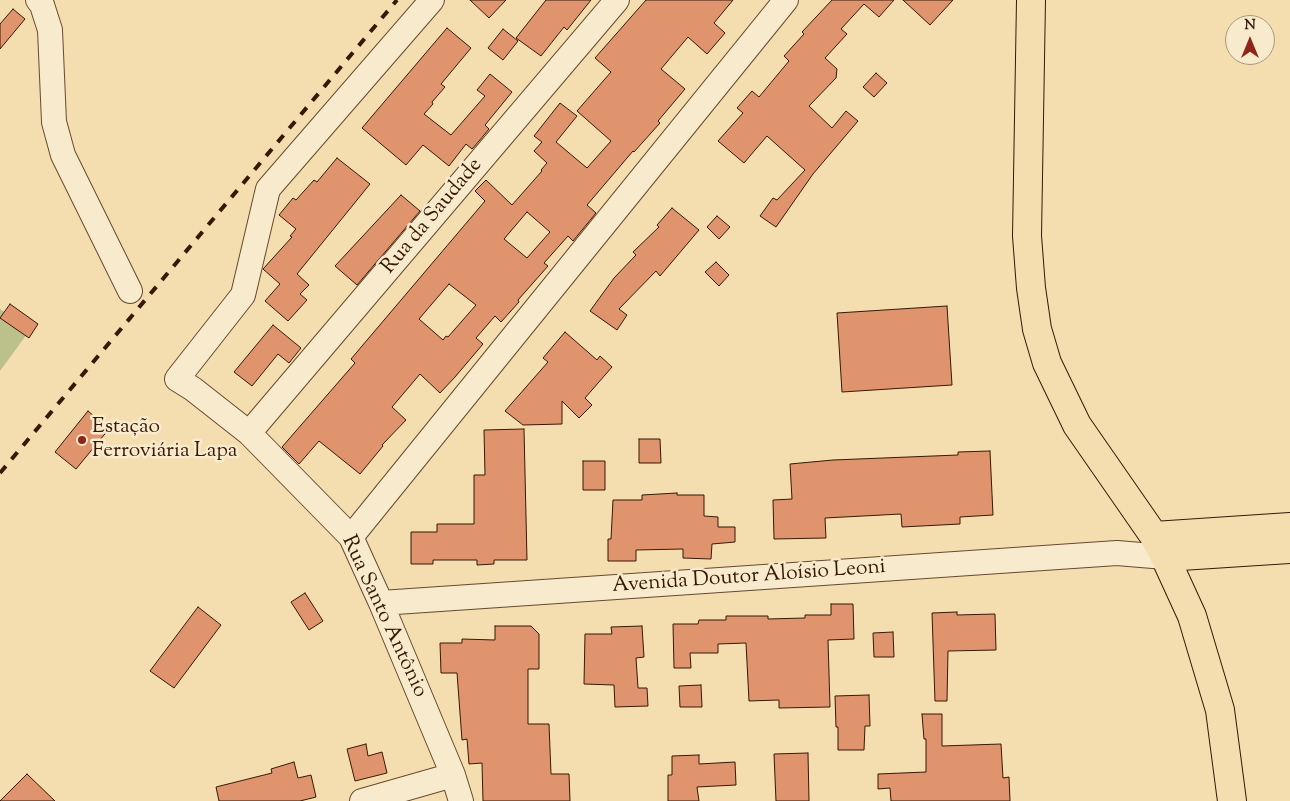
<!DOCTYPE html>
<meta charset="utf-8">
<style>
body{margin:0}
#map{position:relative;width:1290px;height:801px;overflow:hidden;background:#f4deb0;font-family:"Sorts Mill Goudy",serif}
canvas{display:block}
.north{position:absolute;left:1225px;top:15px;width:50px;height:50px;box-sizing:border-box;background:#f8eacc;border:1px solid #aa967c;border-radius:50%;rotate:0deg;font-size:14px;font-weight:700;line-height:20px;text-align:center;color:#361804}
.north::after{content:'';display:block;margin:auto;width:18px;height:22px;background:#8f2418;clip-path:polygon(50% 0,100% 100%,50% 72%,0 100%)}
</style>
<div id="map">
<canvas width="1290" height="801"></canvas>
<div class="north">N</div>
</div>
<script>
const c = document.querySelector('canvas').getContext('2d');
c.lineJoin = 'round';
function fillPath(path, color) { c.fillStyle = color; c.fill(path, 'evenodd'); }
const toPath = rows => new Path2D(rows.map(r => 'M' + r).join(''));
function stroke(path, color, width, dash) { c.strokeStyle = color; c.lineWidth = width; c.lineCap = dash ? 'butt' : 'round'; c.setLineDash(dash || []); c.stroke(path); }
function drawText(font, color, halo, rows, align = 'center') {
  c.font = font + ' "Sorts Mill Goudy",serif'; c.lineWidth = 5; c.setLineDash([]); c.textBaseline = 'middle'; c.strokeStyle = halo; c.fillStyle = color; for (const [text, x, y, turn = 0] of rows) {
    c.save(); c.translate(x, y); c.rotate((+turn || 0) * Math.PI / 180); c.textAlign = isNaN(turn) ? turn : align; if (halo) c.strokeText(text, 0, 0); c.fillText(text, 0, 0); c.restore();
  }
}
fillPath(toPath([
 [0,309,30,330,0,371]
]), '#bcc18b');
const building = toPath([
 [470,0,506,0,489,18,470,0],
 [546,0,591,0,567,30,564,27,541,56,516,38,546,0],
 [646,0,733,0,714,23,725,33,707,54,688,37,661,69,685,89,658,121,660,123,634,152,633,151,587,205,596,213,573,241,568,236,544,263,548,266,518,300,519,302,501,322,495,316,476,338,483,344,455,377,440,393,420,374,392,407,406,420,382,445,383,446,360,474,319,441,299,464,282,447,355,363,351,359,485,201,475,191,486,180,512,205,542,171,541,170,547,163,534,151,542,142,534,136,560,103,577,116,556,142,587,168,611,141,577,111,611,72,595,58,646,0],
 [527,212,550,232,527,258,504,239,527,212],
 [449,284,476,305,448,337,446,336,443,340,419,319,449,284],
 [832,0,894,0,879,17,864,4,841,29,847,34,825,58,837,69,836,78,809,106,832,128,846,111,858,121,813,174,776,227,760,216,773,198,777,200,805,170,767,136,744,163,718,141,743,113,737,108,752,91,759,97,789,61,784,56,804,34,802,32,832,0],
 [903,0,953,0,930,25,903,0],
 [13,9,25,19,0,49,0,24,13,9],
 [447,28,471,48,441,84,445,87,432,102,433,104,424,114,451,135,485,96,477,90,490,74,512,92,485,125,489,129,479,141,472,149,466,144,449,166,423,145,406,165,362,128,447,28],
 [503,29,518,41,503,60,488,48,503,29],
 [876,73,887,83,874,97,863,87,876,73],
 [337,158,370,184,297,274,309,285,300,294,307,300,288,321,265,301,280,284,263,269,292,237,290,236,296,229,279,215,293,198,296,200,314,180,317,182,337,158],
 [401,195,420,211,357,285,335,266,401,195],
 [672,208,699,230,660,276,656,271,619,309,627,315,617,330,590,311,614,278,636,255,633,252,659,227,657,225,672,208],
 [717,216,730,227,719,239,707,227,717,216],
 [716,262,729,275,719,286,705,272,716,262],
 [10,304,38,324,29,338,0,318,10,304],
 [947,306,952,385,842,392,837,313,947,306],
 [273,325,301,348,289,363,278,354,252,386,234,372,273,325],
 [565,332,597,360,600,356,612,367,585,398,592,405,579,418,562,401,562,424,523,425,505,411,548,362,543,358,565,332],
 [88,411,109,429,76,469,55,452,88,411],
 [524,429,527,560,494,560,494,564,477,565,477,560,433,560,433,564,411,564,411,532,437,532,437,524,474,524,474,475,485,475,484,430,524,429],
 [639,439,660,439,661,463,639,463,639,439],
 [990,451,993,515,960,517,960,524,902,527,901,514,825,518,826,538,774,539,773,500,792,499,790,464,833,460,958,455,958,452,990,451],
 [583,461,605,461,605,490,583,490,583,461],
 [677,493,677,495,704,495,704,516,718,517,718,527,735,527,735,542,712,544,711,559,683,558,683,549,636,550,636,561,608,561,608,539,611,539,613,500,642,500,642,495,677,493],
 [305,593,323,621,309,630,291,602,305,593],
 [831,604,853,604,854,639,828,640,830,707,779,708,779,700,749,701,746,643,718,644,718,653,690,653,691,668,674,668,673,624,698,624,699,620,726,620,726,616,768,616,768,619,805,618,805,615,831,615,831,604],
 [198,607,221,625,174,688,150,671,198,607],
 [957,612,957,615,995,614,996,650,948,651,947,701,935,701,932,613,957,612],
 [495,626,531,626,539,634,539,669,528,669,528,724,549,724,551,774,569,774,570,801,483,801,482,763,469,764,467,739,462,740,457,673,441,673,440,643,462,643,462,639,495,640,495,626],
 [642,626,644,657,636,658,638,688,647,688,648,706,615,707,614,685,584,684,585,634,612,634,611,627,642,626],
 [893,632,894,657,874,657,873,633,893,632],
 [701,685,702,707,680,707,679,686,701,685],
 [869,695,870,726,865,726,864,750,838,750,838,727,836,727,835,696,869,695],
 [922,714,942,714,942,746,1001,744,1003,778,1009,777,1010,801,891,801,890,788,878,789,878,774,926,772,926,739,924,739,922,714],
 [366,744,368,756,382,752,387,773,355,781,347,749,366,744],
 [808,753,809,801,776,801,774,754,808,753],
 [699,755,699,764,735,762,736,785,697,787,699,801,668,801,668,775,672,775,672,756,699,755],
 [294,762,298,778,311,775,316,797,300,801,219,801,216,787,272,773,271,769,294,762],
 [27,774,55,801,0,801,27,774]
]);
fillPath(building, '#df946e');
stroke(building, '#361804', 1);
const minor = toPath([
 [38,0,42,5,50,30,54,122,63,155,130,291],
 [432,0,268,189,243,295,177,379,193,389,249,433,351,537,381,603,453,775,461,801],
 [249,433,617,0],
 [351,537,786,0],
 [381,603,1117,553,1165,557],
 [362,801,453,775]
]);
const major = toPath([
 [1031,0,1027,236,1031,288,1037,329,1047,363,1077,425,1154,536,1165,557,1192,616,1220,710,1232,801],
 [1154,536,1290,527],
 [1165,557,1290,549]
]);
stroke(minor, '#664a2f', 26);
stroke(major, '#361804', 30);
stroke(minor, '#f8eacc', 24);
stroke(major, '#f4deb0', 28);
stroke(toPath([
 [0,473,397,0]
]), '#361804', 4, [9, 9]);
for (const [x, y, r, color] of [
 [82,440,5,"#8f2418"]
]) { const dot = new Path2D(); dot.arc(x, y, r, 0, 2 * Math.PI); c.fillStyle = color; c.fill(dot); stroke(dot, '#f8eacc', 2); }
drawText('21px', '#361804', '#f8eacc', [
 ["Rua da Saudade",433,217,-50],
 ["Avenida Doutor Aloísio Leoni",749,578,-4],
 ["Rua Santo Antônio",383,617,65]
]);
drawText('21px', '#361804', '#f8eacc', [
 ["Estação",92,428],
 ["Ferroviária Lapa",92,452]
], 'left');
</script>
